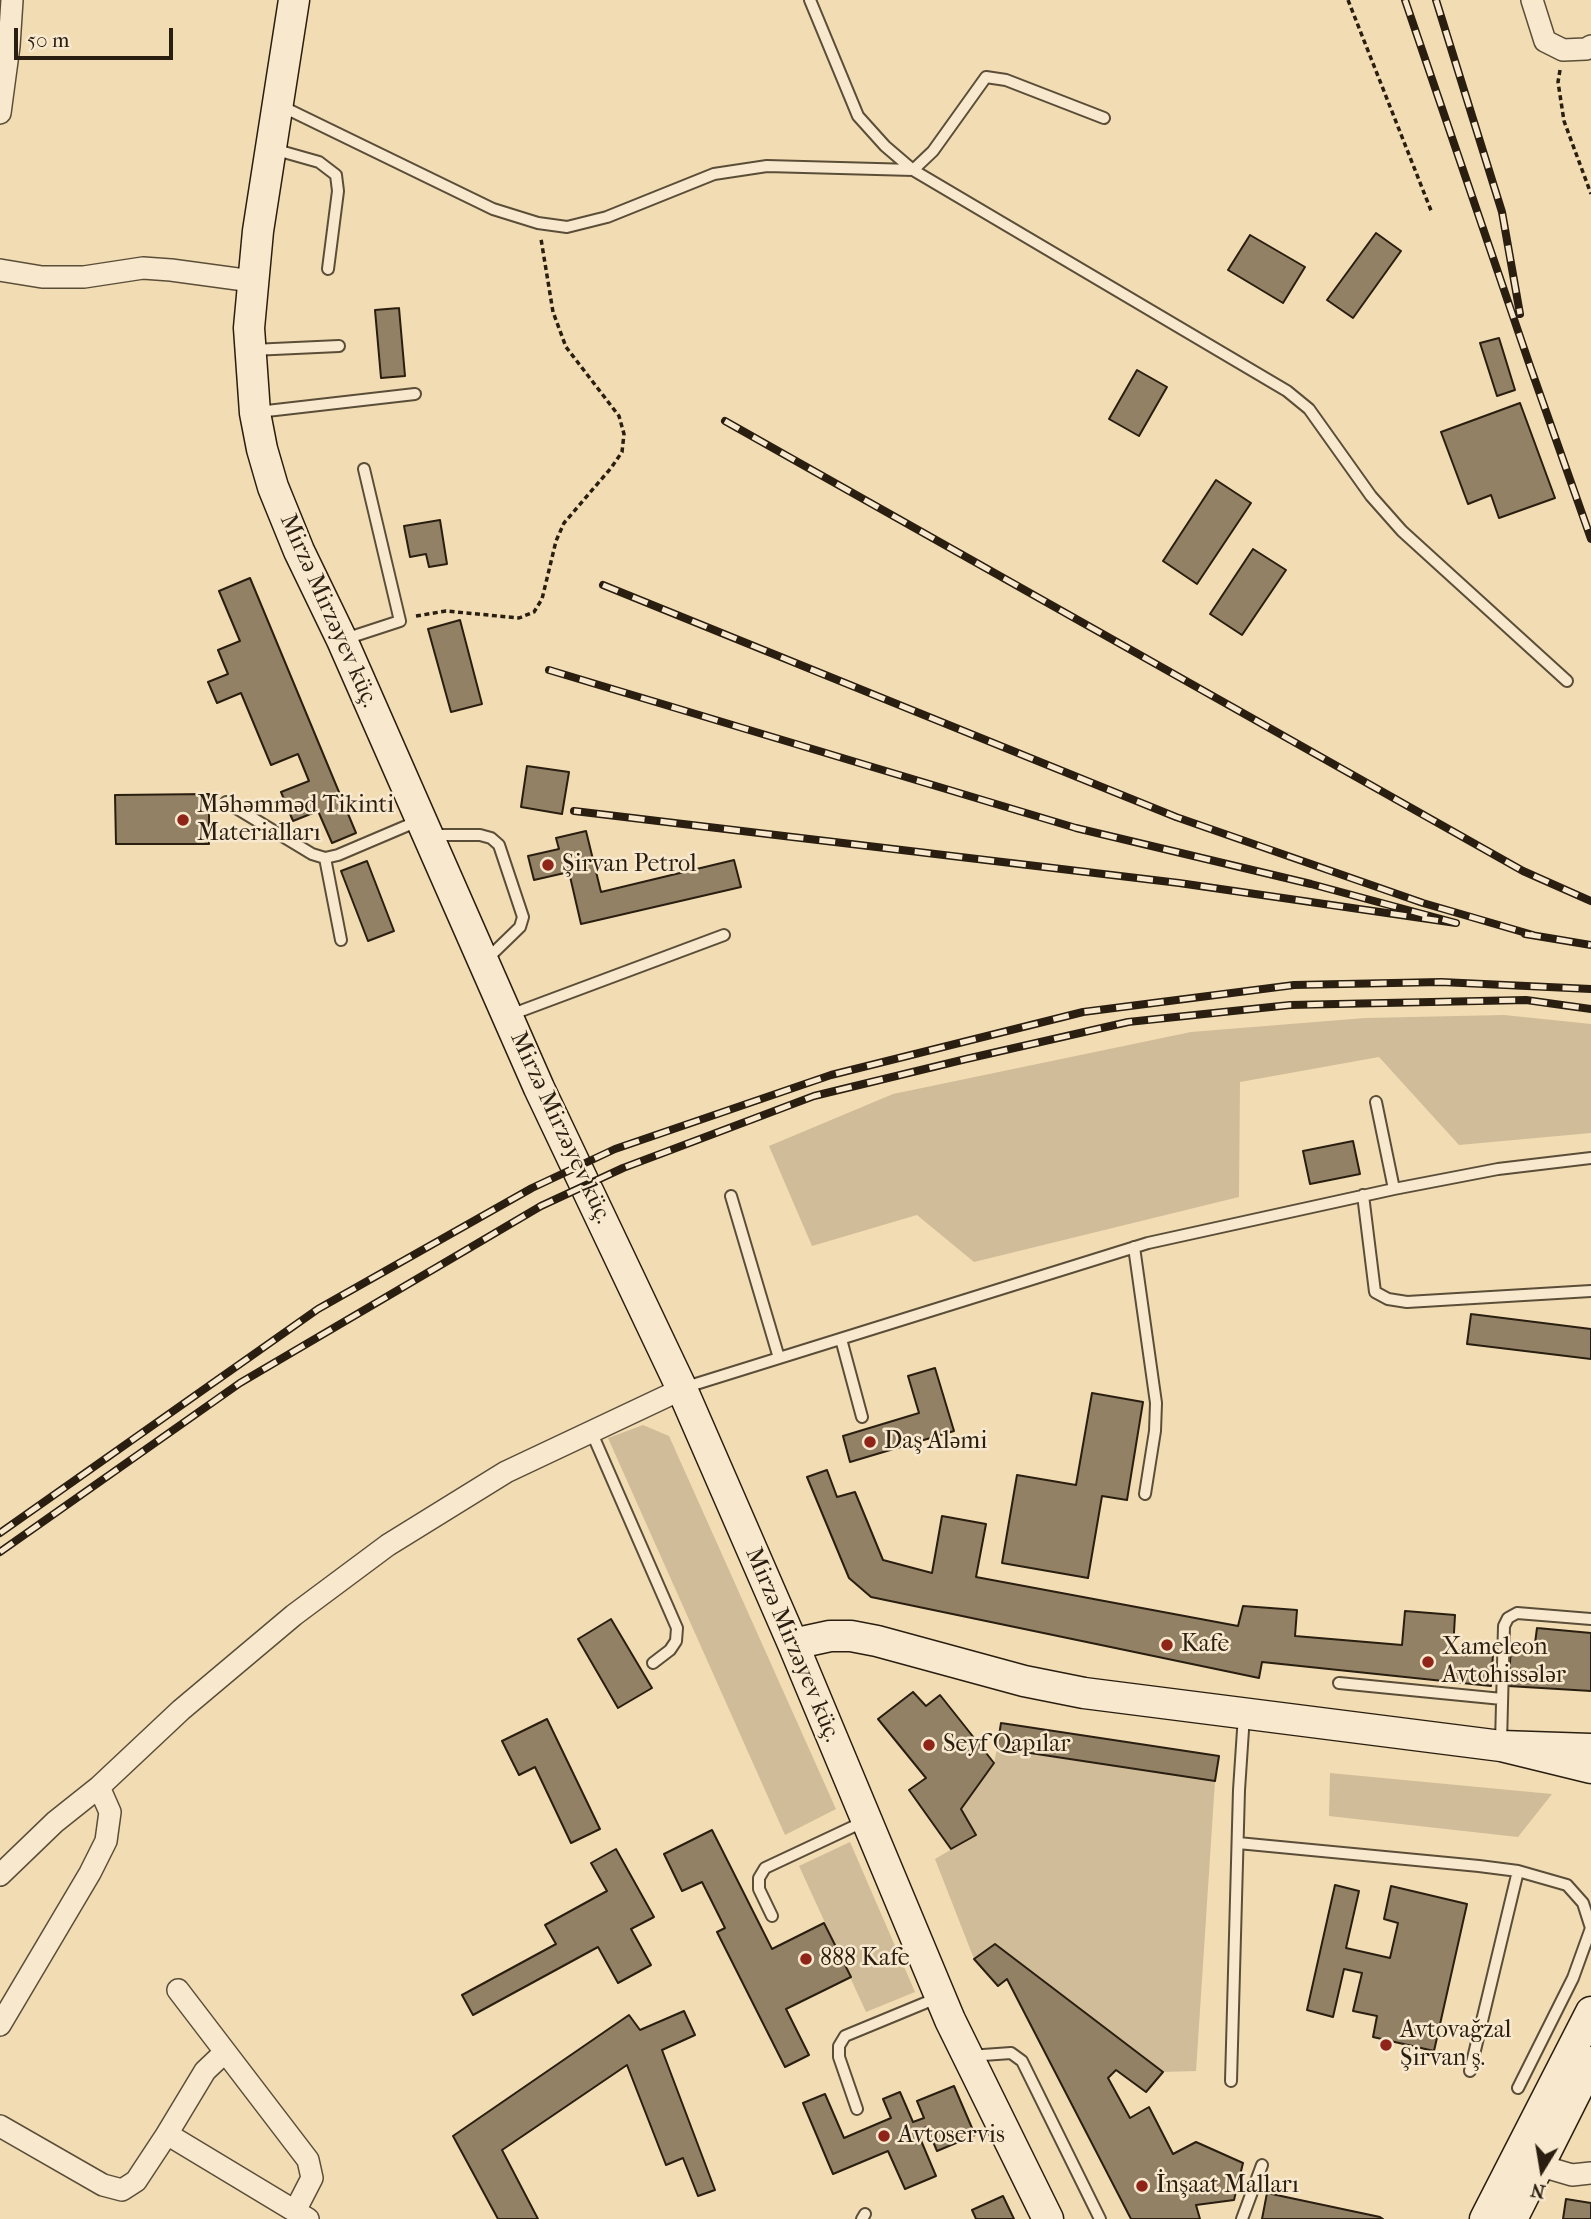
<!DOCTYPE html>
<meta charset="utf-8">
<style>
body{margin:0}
#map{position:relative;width:1591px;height:2219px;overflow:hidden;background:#f2dcb4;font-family:"IM FELL French Canon",serif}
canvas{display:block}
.north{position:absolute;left:1507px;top:2135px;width:70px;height:70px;-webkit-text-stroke:5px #f7e8ce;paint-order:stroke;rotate:191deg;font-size:19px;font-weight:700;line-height:28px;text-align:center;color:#291e0f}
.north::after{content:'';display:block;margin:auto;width:24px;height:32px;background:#291e0f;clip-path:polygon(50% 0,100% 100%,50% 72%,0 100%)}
.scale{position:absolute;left:14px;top:28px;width:159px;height:32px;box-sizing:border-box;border:4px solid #291e0f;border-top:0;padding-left:9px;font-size:21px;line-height:24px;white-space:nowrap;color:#291e0f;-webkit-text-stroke:5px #f7e8ce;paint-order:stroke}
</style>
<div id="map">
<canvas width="1591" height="2219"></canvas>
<div class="north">N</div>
<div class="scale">50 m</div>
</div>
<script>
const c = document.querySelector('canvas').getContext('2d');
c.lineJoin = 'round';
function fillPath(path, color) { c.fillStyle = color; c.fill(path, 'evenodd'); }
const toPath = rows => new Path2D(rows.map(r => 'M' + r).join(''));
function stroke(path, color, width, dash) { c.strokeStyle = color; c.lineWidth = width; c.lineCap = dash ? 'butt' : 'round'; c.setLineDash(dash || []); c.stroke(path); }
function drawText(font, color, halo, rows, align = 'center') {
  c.font = font + ' "IM FELL French Canon",serif'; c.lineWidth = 5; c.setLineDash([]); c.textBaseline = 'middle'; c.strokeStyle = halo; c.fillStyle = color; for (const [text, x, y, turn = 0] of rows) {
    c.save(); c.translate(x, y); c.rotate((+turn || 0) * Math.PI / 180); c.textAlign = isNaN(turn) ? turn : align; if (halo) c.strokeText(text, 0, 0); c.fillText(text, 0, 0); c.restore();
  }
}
fillPath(toPath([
 [1504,1015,1591,1024,1591,1133,1459,1145,1379,1057,1240,1082,1239,1197,974,1262,917,1215,812,1246,769,1146,893,1094,1191,1032,1365,1018],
 [643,1425,669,1436,836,1809,785,1835,608,1438],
 [997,1748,1215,1781,1196,2071,1163,2072,995,1944,974,1959,935,1859,976,1835,961,1809,994,1763],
 [1330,1773,1552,1794,1518,1837,1329,1816],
 [850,1842,915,1992,866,2012,799,1866]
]), '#d0bc98');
const building = toPath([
 [1376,233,1401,251,1353,318,1327,300,1376,233],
 [1250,235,1305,267,1283,303,1228,270,1250,235],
 [399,308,405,376,381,378,375,310,399,308],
 [1499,338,1515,390,1497,396,1480,343,1499,338],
 [1137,370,1167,387,1139,436,1109,419,1137,370],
 [1520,403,1555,498,1499,518,1491,495,1468,504,1441,432,1520,403],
 [1216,480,1251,503,1197,584,1163,561,1216,480],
 [440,520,447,564,429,567,426,554,410,557,404,526,440,520],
 [1253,549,1286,570,1242,635,1210,614,1253,549],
 [250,578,356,833,332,843,318,811,293,821,281,792,309,781,298,754,271,765,241,693,217,703,208,682,228,674,218,650,240,641,219,591,250,578],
 [460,620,482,704,451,712,428,629,460,620],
 [527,766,569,772,562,814,521,807,527,766],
 [209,794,209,844,116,844,115,795,209,794],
 [586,831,601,892,734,860,741,887,581,924,569,872,534,880,528,856,559,849,556,838,586,831],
 [367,861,394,931,368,941,341,871,367,861],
 [1353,1141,1360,1174,1310,1184,1303,1151,1353,1141],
 [1471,1314,1591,1329,1591,1359,1467,1344,1471,1314],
 [935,1368,954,1431,850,1462,843,1436,919,1413,908,1376,935,1368],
 [1092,1393,1143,1402,1127,1500,1102,1496,1088,1578,1002,1563,1017,1475,1076,1485,1092,1393],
 [827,1470,837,1497,855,1492,883,1560,932,1573,942,1516,986,1524,976,1577,1238,1626,1243,1606,1297,1610,1295,1636,1402,1645,1405,1611,1455,1615,1453,1650,1493,1654,1491,1686,1262,1662,1259,1678,871,1597,849,1578,807,1477,827,1470],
 [611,1619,652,1688,618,1708,578,1639,611,1619],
 [1537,1628,1591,1633,1591,1691,1508,1686,1511,1650,1534,1651,1537,1628],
 [913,1692,926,1706,940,1695,994,1763,961,1809,976,1835,951,1849,909,1790,926,1778,878,1719,913,1692],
 [547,1719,600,1829,571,1843,535,1767,519,1775,502,1741,547,1719],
 [1001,1723,1219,1756,1215,1781,997,1748,1001,1723],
 [712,1830,772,1949,824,1923,851,1977,786,2009,809,2055,785,2067,717,1932,725,1928,702,1882,682,1891,664,1854,712,1830],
 [616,1849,654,1917,631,1929,651,1965,618,1983,598,1947,473,2015,462,1995,556,1944,545,1925,607,1891,591,1863,616,1849],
 [1335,1885,1359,1891,1346,1948,1390,1958,1398,1923,1384,1919,1391,1886,1467,1904,1434,2051,1373,2037,1377,2016,1353,2011,1362,1973,1344,1969,1333,2017,1307,2010,1335,1885],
 [995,1944,1163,2072,1146,2092,1116,2070,1108,2078,1130,2118,1149,2107,1173,2154,1196,2142,1243,2163,1234,2200,1196,2205,1200,2219,1131,2219,1007,1979,998,1986,974,1959,995,1944],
 [684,2011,695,2035,662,2050,715,2190,698,2196,683,2158,666,2165,627,2065,502,2150,538,2219,498,2219,453,2136,629,2015,640,2030,684,2011],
 [954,2086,975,2135,937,2151,927,2127,917,2131,936,2176,905,2189,888,2151,833,2174,803,2103,825,2094,844,2138,891,2118,883,2099,900,2092,913,2122,924,2118,917,2101,954,2086],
 [1267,2193,1380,2217,1383,2219,1262,2219,1267,2193],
 [1003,2196,1014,2219,976,2219,972,2210,1003,2196],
 [1566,2199,1591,2203,1591,2219,1563,2219,1566,2199]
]);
fillPath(building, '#928165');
stroke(building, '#291e0f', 2);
const lane = toPath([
 [810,0,858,116,885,146,913,170,1287,391,1309,409,1371,496,1402,531,1567,681],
 [279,105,493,209,538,223,567,227,607,217,714,174,767,166,913,170,933,151,986,77,1006,80,1104,118],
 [273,149,319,162,336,175,338,191,328,269],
 [252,350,339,346],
 [258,412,415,394],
 [345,639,400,621,364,469],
 [226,802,312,854,325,858,338,855,418,821],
 [432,835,480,835,491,838,499,845,523,917,520,927,486,960],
 [325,858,341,940],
 [510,1015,724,935],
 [1376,1102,1394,1189],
 [1363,1195,1375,1292,1388,1299,1407,1302,1591,1291],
 [731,1196,779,1358],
 [1134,1247,1156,1403,1155,1431,1145,1494],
 [841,1339,862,1417],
 [683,1388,1148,1243,1394,1189,1498,1169,1591,1158],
 [591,1431,677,1628,676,1641,670,1650,653,1663],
 [1339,1683,1502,1699],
 [1501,1743,1504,1626,1508,1618,1517,1613,1591,1619],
 [1238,1843,1479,1866,1518,1871,1567,1885,1583,1903,1591,1928,1573,1978,1518,2088],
 [772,1916,759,1889,759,1878,765,1868,863,1822],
 [969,2056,1011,2053,1022,2061,1100,2219],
 [1470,2071,1518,1871],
 [1231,2081,1239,1790,1244,1715],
 [857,2109,839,2057,839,2046,845,2036,937,1998],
 [862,2219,865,2214],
 [1242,2219,1262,2165]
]);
const street = toPath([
 [1532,0,1545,41,1563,50,1586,49,1591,46],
 [0,113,9,46,12,0],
 [0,270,42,277,84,277,143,268,171,270,252,281],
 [0,1875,55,1822,99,1787,181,1710,294,1615,388,1545,506,1472,682,1389],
 [178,1990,308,2160,312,2178,295,2211],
 [0,2025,90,1873,106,1841,110,1812,99,1787],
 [0,2126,103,2185,122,2190,136,2181,167,2134,308,2219],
 [167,2134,205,2071,225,2052],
 [1538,2165,1572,2175,1591,2173]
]);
const secondary = toPath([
 [294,0,258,231,249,328,255,413,262,449,273,487,299,551,342,640,539,1088,682,1389,793,1644,950,2020,1048,2219],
 [793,1644,830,1636,851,1636,877,1641,1024,1681,1084,1693,1501,1746],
 [1591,1749,1501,1746,1591,1768],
 [1485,2219,1591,2012],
 [1512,2219,1591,2062]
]);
stroke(lane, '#5b4e38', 14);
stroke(street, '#5b4e38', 24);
stroke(secondary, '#291e0f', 33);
stroke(toPath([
 [1348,0,1432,213],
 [1560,70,1558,82,1564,121,1591,194],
 [416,616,446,611,519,618,534,612,542,599,556,541,564,523,611,468,622,452,624,434,619,416,566,347,553,312,541,239]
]), '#291e0f', 3.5, [5, 3.5]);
stroke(lane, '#f7e8ce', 10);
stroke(street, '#f7e8ce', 21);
stroke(secondary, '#f7e8ce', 30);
const rail = toPath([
 [1405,0,1530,366,1591,539],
 [1436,0,1502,212,1520,314],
 [725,421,1523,871,1591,901],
 [603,585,1176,817,1423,903,1533,935],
 [549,670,1076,828,1311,884,1456,923,1179,883,574,811],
 [1525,934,1591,945],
 [0,1533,318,1309,532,1188,615,1149,831,1075,1083,1012,1294,985,1441,982,1591,989],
 [0,1552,240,1383,541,1206,623,1168,814,1096,966,1059,1128,1022,1290,1005,1526,1000,1591,1009]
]);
stroke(rail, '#291e0f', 8);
stroke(rail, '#f7e8ce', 5, [16]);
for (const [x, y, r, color] of [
 [183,820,7,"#8f2418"],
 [548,865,7,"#8f2418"],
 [870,1442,7,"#8f2418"],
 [1167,1645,7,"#8f2418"],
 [1428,1662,7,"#8f2418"],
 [929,1745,7,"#8f2418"],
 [806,1959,7,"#8f2418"],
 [1386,2045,7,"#8f2418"],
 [884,2136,7,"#8f2418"],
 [1142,2186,7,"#8f2418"]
]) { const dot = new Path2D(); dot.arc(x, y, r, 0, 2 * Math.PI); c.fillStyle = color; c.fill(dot); stroke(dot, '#f7e8ce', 2.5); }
drawText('24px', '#291e0f', '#f7e8ce', [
 ["Mirzə Mirzəyev küç.",328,611,66],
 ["Mirzə Mirzəyev küç.",560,1128,65],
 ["Mirzə Mirzəyev küç.",792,1645,67]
]);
drawText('24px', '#291e0f', '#f7e8ce', [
 ["Məhəmməd Tikinti",197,806],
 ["Materialları",197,834],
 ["Şirvan Petrol",562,865],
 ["Daş Aləmi",884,1442],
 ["Kafe",1181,1645],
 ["Xameleon",1442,1648],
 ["Avtohissələr",1442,1676],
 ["Seyf Qapılar",943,1745],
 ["888 Kafe",820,1959],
 ["Avtovağzal",1400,2031],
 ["Şirvan ş.",1400,2059],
 ["Avtoservis",898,2136],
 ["İnşaat Malları",1156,2186]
], 'left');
</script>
